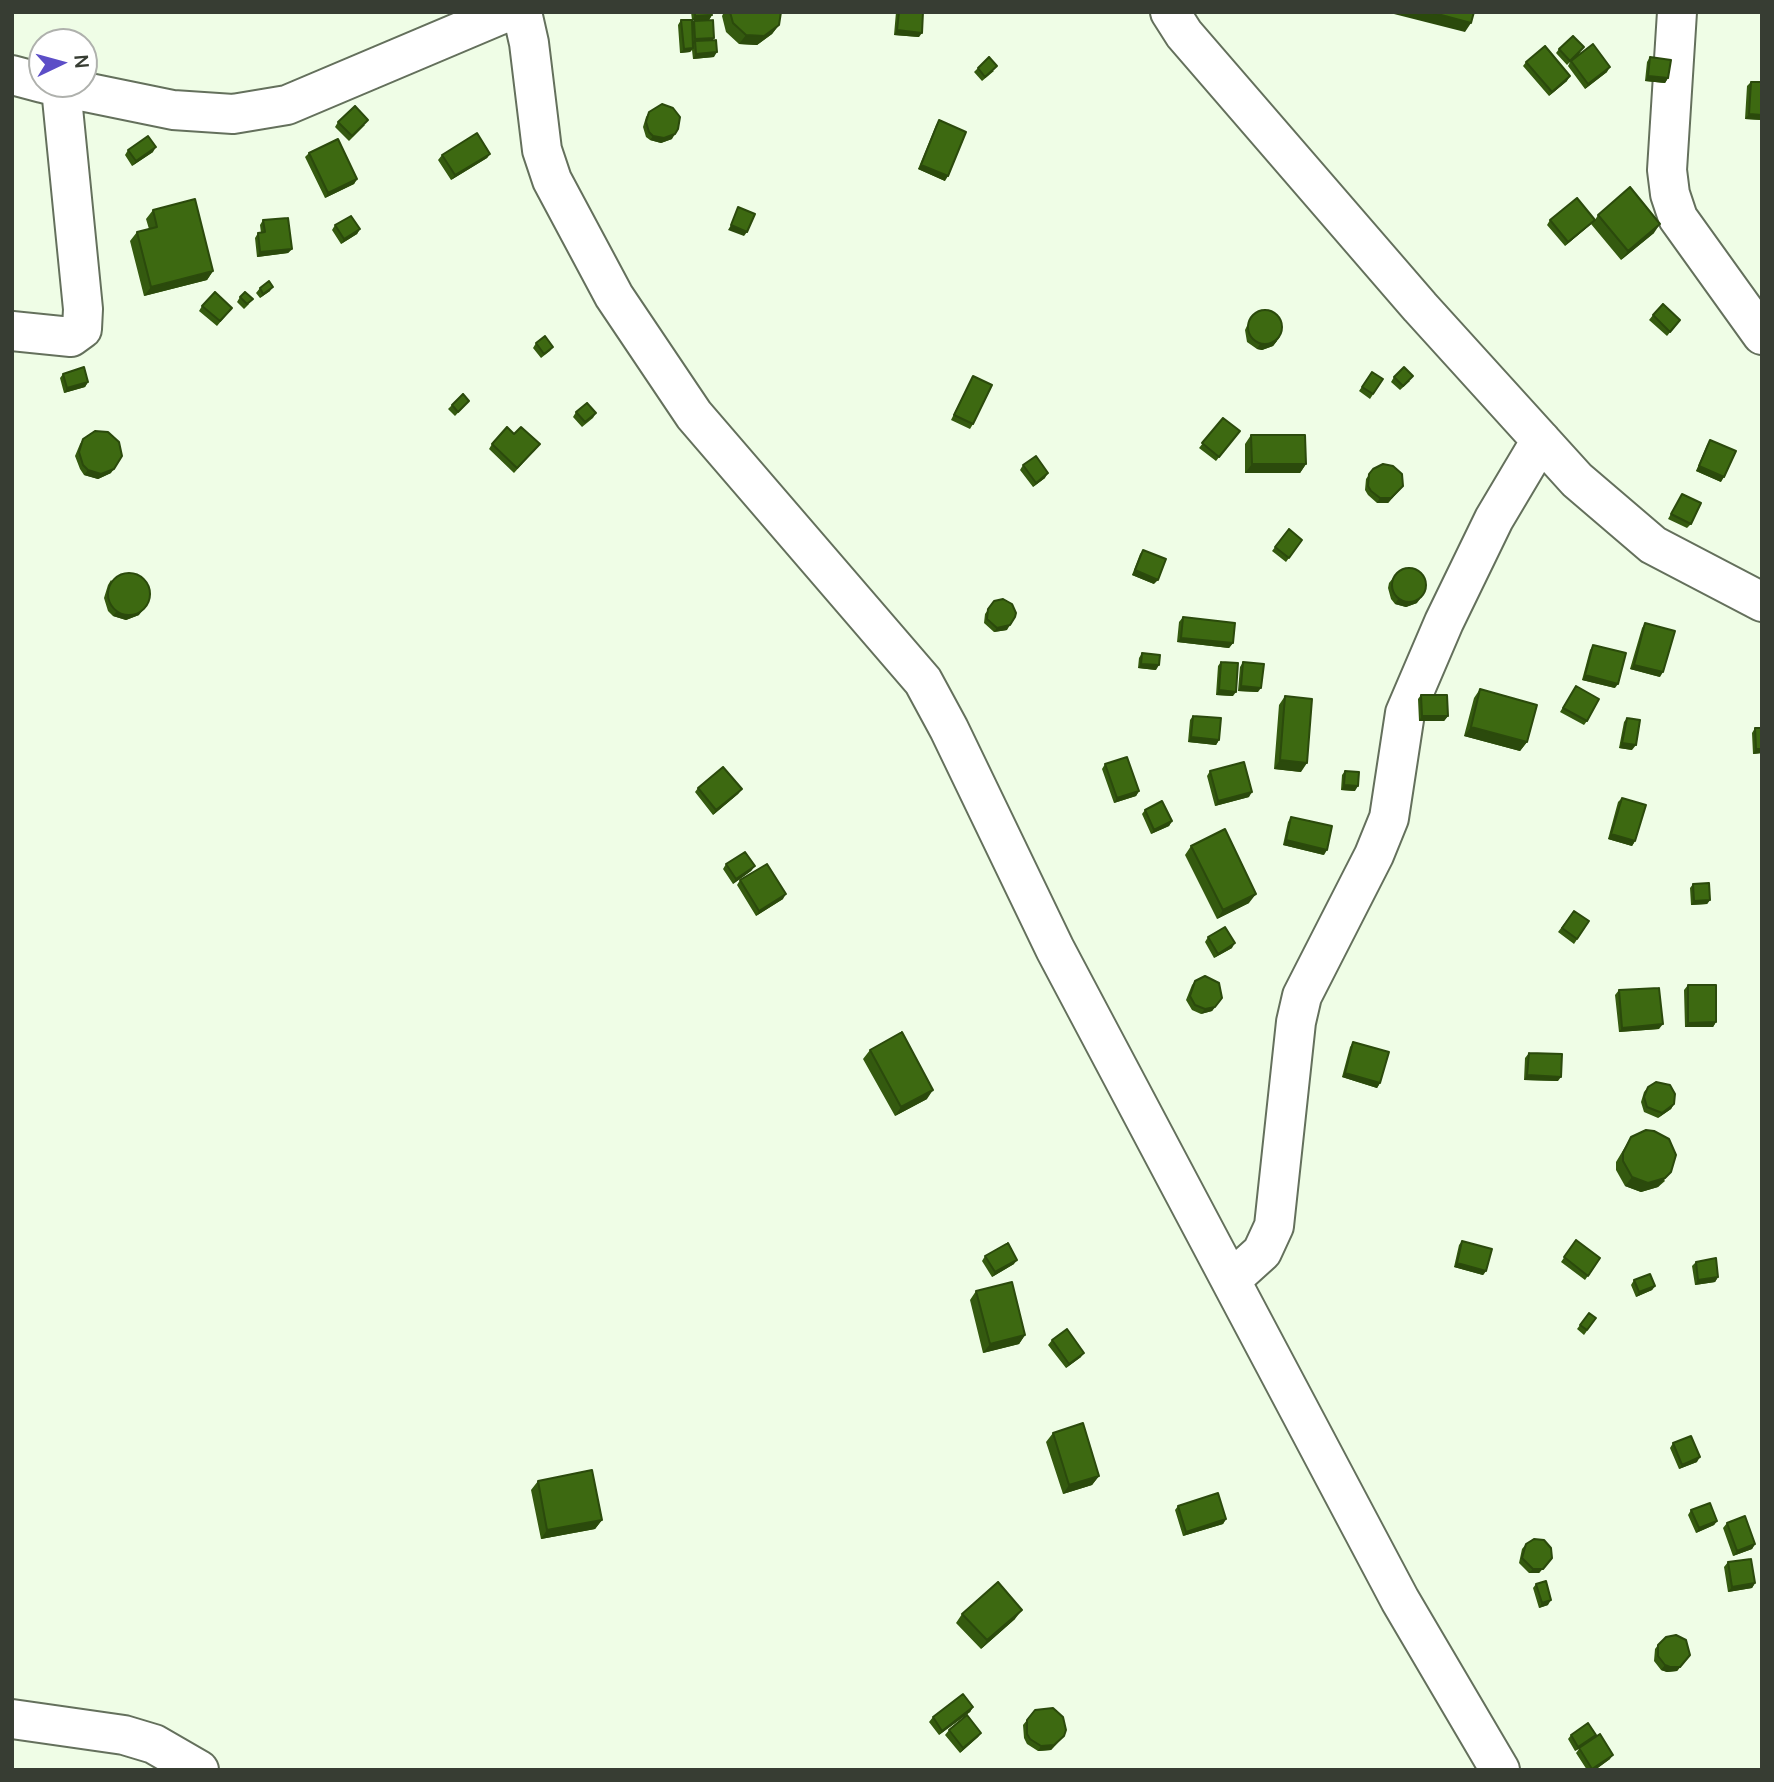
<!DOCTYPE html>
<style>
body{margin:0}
#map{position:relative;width:1774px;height:1782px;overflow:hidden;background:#effde6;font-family:Manrope,sans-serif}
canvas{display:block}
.frame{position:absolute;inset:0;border:14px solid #373d33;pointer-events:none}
.north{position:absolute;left:28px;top:28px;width:70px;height:70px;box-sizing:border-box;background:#fff;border:2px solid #afb1ad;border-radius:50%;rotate:85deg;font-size:19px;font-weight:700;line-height:28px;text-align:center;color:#373d33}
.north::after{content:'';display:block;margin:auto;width:24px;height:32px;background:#5c4ec7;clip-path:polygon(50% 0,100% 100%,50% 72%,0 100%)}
</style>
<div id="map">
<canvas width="1774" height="1782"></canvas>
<div class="frame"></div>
<div class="north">N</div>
</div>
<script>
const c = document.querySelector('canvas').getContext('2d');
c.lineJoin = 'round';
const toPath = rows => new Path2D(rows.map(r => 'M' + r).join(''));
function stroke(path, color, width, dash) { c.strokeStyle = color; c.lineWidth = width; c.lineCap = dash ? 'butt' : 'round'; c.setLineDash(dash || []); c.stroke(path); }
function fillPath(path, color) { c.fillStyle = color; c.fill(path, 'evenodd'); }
const minor = toPath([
 [522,12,529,43,542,150,552,180,614,296,694,415,923,681,949,729,1055,949,1400,1600,1500,1770],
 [1170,12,1184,34,1420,307,1577,480,1653,545,1762,602],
 [1677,12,1667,170,1670,194,1678,218,1762,335],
 [12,75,42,83],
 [46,84,173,110,233,114,287,105,507,12],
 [12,331,71,337,82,329,83,309,61,88],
 [1231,1280,1262,1252,1274,1226,1296,1022,1302,996,1374,855,1389,818,1405,713,1444,622,1494,519,1541,440],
 [12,1719,124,1735,154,1744,199,1770]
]);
stroke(minor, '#64705c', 42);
stroke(minor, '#fff', 38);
fillPath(toPath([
 [691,12,711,12,712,15,709,20,692,20],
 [724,12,781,12,779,25,772,34,757,45,739,44,726,32,722,16],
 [896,12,923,12,919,37,894,35],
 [681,20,692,24,694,21,713,40,714,57,693,59,692,50,690,52,680,53,678,25],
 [1559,49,1581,52,1572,60,1607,72,1585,89,1568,66,1570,62,1567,65,1556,53],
 [1650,57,1668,78,1665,83,1645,81,1647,62],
 [1526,62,1567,81,1549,96,1523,66],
 [978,68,994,71,982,81,974,72],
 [1751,82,1762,120,1745,119,1747,86],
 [649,112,672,139,661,143,650,140,646,137,643,127,646,117],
 [939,120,945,181,918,169,936,125],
 [338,122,365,125,349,141,335,127],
 [128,150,153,152,132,166,125,155],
 [309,153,357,179,354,184,325,198,305,157],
 [490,154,487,158,451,180,438,160,442,155],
 [153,210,213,271,207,280,144,296,130,241,137,232,149,229,146,219],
 [1598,215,1654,233,1621,260,1591,224,1565,246,1547,225,1550,220,1595,220],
 [263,220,292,249,288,253,257,257,255,238,258,233,261,233,260,225],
 [335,225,360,229,357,234,341,244,332,230],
 [260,288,270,291,260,298,256,293],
 [240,297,249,304,244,309,237,302],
 [202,306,232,308,217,326,199,311],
 [1252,315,1277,341,1273,346,1262,350,1257,349,1247,342,1245,330],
 [1653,315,1680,320,1667,336,1649,320],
 [536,343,553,347,550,351,541,358,533,348],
 [1372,372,1383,379,1370,399,1359,391],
 [63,374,88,382,85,387,64,393,60,378],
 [973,376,973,424,970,429,951,420],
 [1394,377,1410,381,1400,390,1391,382],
 [469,401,455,416,448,409,452,405],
 [576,412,596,413,593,418,582,427,573,417],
 [1223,418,1240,431,1216,461,1199,448],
 [514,434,540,444,514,473,489,449,492,444],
 [1251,435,1306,464,1300,473,1245,473,1245,444],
 [83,439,111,473,98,479,84,475,80,469,75,456,80,444],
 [1710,440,1721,482,1696,471,1707,445],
 [1023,465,1045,478,1033,487,1020,470],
 [1373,469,1403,486,1388,503,1377,503,1368,495,1365,490,1366,479],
 [1682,494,1691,524,1687,528,1668,519],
 [1289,529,1302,540,1286,562,1272,551],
 [1143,550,1154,584,1132,575,1140,554],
 [1393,578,1417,603,1406,607,1395,604,1391,599,1388,588,1389,583],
 [111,580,139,615,126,620,113,616,108,611,104,598,108,585],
 [994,601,1007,630,994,632,984,623,985,614],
 [1183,617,1233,643,1229,648,1177,642,1179,622],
 [1645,623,1660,677,1630,669,1642,628],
 [1593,645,1615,688,1582,680,1590,650],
 [1142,653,1156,670,1138,668,1139,658],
 [1221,662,1233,696,1216,695,1218,666],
 [1243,662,1258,692,1238,691,1240,667],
 [1480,689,1527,742,1520,751,1464,736,1474,698],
 [1573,691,1587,721,1584,725,1560,712],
 [1421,695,1448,716,1444,721,1419,721,1418,699],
 [1285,696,1301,772,1274,769,1279,705],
 [1193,716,1219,740,1216,745,1188,742,1190,720],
 [1627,718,1632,750,1619,748,1624,722],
 [1755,728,1762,753,1753,754,1752,733],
 [1105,764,1139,791,1136,796,1114,803,1102,769],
 [1210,771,1249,797,1215,806,1207,776],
 [1345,771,1355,791,1341,790,1342,775],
 [698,788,742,789,738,794,713,815,695,792],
 [1622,798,1635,841,1632,846,1608,839,1618,802],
 [1145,810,1172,821,1169,826,1151,834,1142,814],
 [1291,817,1324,855,1283,845,1288,822],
 [1191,846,1249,903,1217,919,1185,855],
 [726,864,755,866,751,871,733,884,723,869],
 [740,880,783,899,756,916,737,885],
 [1693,884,1710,900,1707,904,1691,905,1690,888],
 [1574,911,1589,921,1574,944,1558,932],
 [1208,937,1232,948,1214,958,1205,942],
 [1195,981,1222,998,1212,1011,1201,1014,1192,1010,1186,1000,1192,985],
 [1688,985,1716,1022,1713,1027,1685,1027,1684,990],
 [1619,990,1659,1029,1619,1032,1615,995],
 [1353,1042,1380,1083,1377,1088,1342,1077,1350,1047],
 [870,1050,927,1099,895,1116,863,1059],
 [1529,1053,1558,1081,1524,1080,1525,1058],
 [1648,1087,1674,1104,1671,1109,1658,1118,1644,1112,1641,1102,1644,1092],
 [1631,1137,1665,1181,1658,1187,1641,1192,1625,1186,1616,1170,1616,1162],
 [1576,1240,1600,1258,1585,1280,1561,1262],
 [1462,1241,1486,1271,1483,1275,1454,1267,1459,1245],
 [985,1256,1014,1264,992,1277,982,1261],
 [1696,1262,1718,1277,1715,1282,1695,1285,1692,1266],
 [1634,1280,1655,1286,1652,1290,1636,1297,1631,1285],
 [976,1291,1025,1335,1019,1344,983,1353,970,1300],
 [1589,1313,1596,1318,1584,1335,1577,1329],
 [1052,1340,1081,1357,1066,1368,1048,1345],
 [1053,1433,1099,1476,1092,1485,1063,1494,1046,1442],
 [1673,1443,1697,1462,1679,1469,1670,1448],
 [538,1481,602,1520,595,1529,541,1539,531,1490],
 [1178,1506,1226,1519,1223,1524,1183,1536,1175,1510],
 [1691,1510,1717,1521,1714,1525,1696,1533,1688,1515],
 [1727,1523,1755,1544,1752,1549,1733,1556,1723,1528],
 [1526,1544,1552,1558,1539,1573,1529,1573,1519,1563,1522,1549],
 [1728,1562,1755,1583,1752,1588,1728,1592,1724,1567],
 [1536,1584,1548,1605,1539,1608,1533,1588],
 [962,1614,1015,1619,981,1649,956,1623],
 [1658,1645,1690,1655,1677,1671,1667,1672,1661,1670,1654,1661,1655,1649],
 [973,1707,970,1712,939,1735,929,1722,933,1717],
 [1035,1710,1064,1736,1051,1750,1038,1751,1027,1744,1024,1738,1023,1725],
 [949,1730,981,1733,978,1737,960,1753,945,1735],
 [1571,1735,1591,1740,1610,1759,1595,1770,1587,1770,1576,1753,1579,1749,1575,1751,1568,1739]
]), '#345a0f');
fillPath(toPath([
 [1430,12,1471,23,1465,32,1390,13],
 [712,15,709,20,692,20,695,16],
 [779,25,772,34,757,45,739,44,746,35],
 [897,30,922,33,919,37,894,35],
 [714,38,711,43,695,41,694,44,692,44,695,39],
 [693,48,690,52,680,53,684,49],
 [717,52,714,57,693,59,696,54],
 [1610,67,1607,72,1585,89,1588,84],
 [1570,76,1567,81,1549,96,1552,92],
 [1648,76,1668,78,1665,83,1645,81],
 [1749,114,1762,115,1762,120,1745,119],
 [675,134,672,139,661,143,650,140,653,136],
 [156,147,153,152,132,166,136,161],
 [490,154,487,158,451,180,455,175],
 [921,165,948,176,945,181,918,169],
 [357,179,354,184,325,198,328,193],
 [1595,220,1591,224,1565,246,1568,242],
 [1660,224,1654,233,1621,260,1628,251],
 [731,225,747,232,744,236,728,230],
 [360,229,357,234,341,244,344,239],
 [292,249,288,253,257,257,260,252],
 [213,271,207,280,144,296,151,287],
 [273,287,270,291,260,298,263,294],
 [1280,337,1273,346,1262,350,1257,349,1260,344],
 [88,382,85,387,64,393,67,388],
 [1252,464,1306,464,1300,473,1245,473],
 [1699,466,1724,477,1721,482,1696,471],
 [114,469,111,473,98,479,84,475,88,470],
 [1048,473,1045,478,1033,487,1036,483],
 [1403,486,1388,503,1377,503,1380,498],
 [1135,570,1158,580,1154,584,1132,575],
 [1398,599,1420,599,1417,603,1406,607,1395,604],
 [143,610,139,615,126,620,113,616,116,612],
 [1010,625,1007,630,994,632,997,628],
 [1181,638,1233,643,1229,648,1177,642],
 [1141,664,1159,665,1156,670,1138,668],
 [1634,665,1663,672,1660,677,1630,669],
 [1585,675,1618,684,1615,688,1582,680],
 [1241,686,1261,688,1258,692,1238,691],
 [1219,690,1236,692,1233,696,1216,695],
 [1422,716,1448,716,1444,721,1419,721],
 [1471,727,1527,742,1520,751,1464,736],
 [1191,737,1219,740,1216,745,1188,742],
 [1622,743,1636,745,1632,750,1619,748],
 [1756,749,1762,749,1762,753,1753,754],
 [1280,760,1307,763,1301,772,1274,769],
 [1344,785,1358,786,1355,791,1341,790],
 [742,789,738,794,713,815,716,810],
 [1139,791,1136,796,1114,803,1117,798],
 [1252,792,1249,797,1215,806,1218,801],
 [1172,821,1169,826,1151,834,1154,830],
 [1611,834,1635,841,1632,846,1608,839],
 [1286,840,1327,850,1324,855,1283,845],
 [755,866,751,871,733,884,736,879],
 [786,894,783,899,756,916,759,911],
 [1256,894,1249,903,1217,919,1223,910],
 [1710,900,1707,904,1691,905,1694,901],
 [1235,943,1232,948,1214,958,1218,954],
 [1215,1007,1212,1011,1201,1014,1205,1009],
 [1716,1022,1713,1027,1685,1027,1688,1023],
 [1663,1024,1659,1029,1619,1032,1622,1028],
 [1345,1073,1380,1083,1377,1088,1342,1077],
 [1527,1075,1561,1077,1558,1081,1524,1080],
 [933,1090,927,1099,895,1116,901,1107],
 [1674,1104,1671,1109,1658,1118,1662,1113],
 [1671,1172,1658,1187,1641,1192,1625,1186,1632,1177],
 [1017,1260,1014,1264,992,1277,995,1272],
 [1457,1263,1486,1271,1483,1275,1454,1267],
 [1718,1277,1715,1282,1695,1285,1698,1280],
 [1655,1286,1652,1290,1636,1297,1639,1292],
 [1025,1335,1019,1344,983,1353,990,1344],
 [1084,1353,1081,1357,1066,1368,1069,1364],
 [1700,1457,1697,1462,1679,1469,1682,1465],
 [1099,1476,1092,1485,1063,1494,1069,1485],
 [1226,1519,1223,1524,1183,1536,1186,1532],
 [602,1520,595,1529,541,1539,547,1530],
 [1717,1521,1714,1525,1696,1533,1699,1528],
 [1755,1544,1752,1549,1733,1556,1737,1551],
 [1552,1558,1539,1573,1529,1573,1533,1569],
 [1755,1583,1752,1588,1728,1592,1732,1587],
 [1551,1600,1548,1605,1539,1608,1542,1603],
 [1022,1610,1015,1619,981,1649,987,1640],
 [1690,1655,1677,1671,1667,1672,1661,1670,1665,1665],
 [973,1707,970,1712,939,1735,942,1731],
 [981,1733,978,1737,960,1753,963,1748],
 [1596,1735,1592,1739,1575,1751,1578,1747],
 [1064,1736,1051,1750,1038,1751,1041,1746],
 [1613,1755,1610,1759,1595,1770,1592,1770]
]), '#2b4a0c');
const building = toPath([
 [695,12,711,12,712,15,695,16,695,12],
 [730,12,781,12,779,25,764,36,746,35,733,23,730,12],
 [899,12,923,12,922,33,897,30,899,12],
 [1430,12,1474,12,1471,23,1430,12],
 [681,20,692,20,693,48,684,49,681,20],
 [713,20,714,38,695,39,694,21,713,20],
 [1573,36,1584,47,1570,61,1559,49,1573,36],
 [716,40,717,52,696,54,695,41,716,40],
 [1593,44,1610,67,1588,84,1571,61,1593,44],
 [1545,46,1570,76,1552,92,1526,62,1545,46],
 [989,57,997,66,985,77,978,68,989,57],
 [1650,57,1671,60,1668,78,1648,76,1650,57],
 [1751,82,1762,82,1762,115,1749,114,1751,82],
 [662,104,673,108,680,117,678,129,675,134,664,138,653,136,649,132,646,122,649,112,662,104],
 [355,106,368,120,352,136,338,122,355,106],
 [939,120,966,132,948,176,921,165,939,120],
 [477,133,490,154,455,175,442,155,477,133],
 [148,136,156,147,136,161,128,150,148,136],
 [338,139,357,179,328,193,309,153,338,139],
 [1630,187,1660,224,1628,251,1598,215,1630,187],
 [1577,198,1595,220,1568,242,1550,220,1577,198],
 [195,199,213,271,151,287,137,232,157,227,153,210,195,199],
 [738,207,755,214,747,232,731,225,738,207],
 [351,216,360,229,344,239,335,225,351,216],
 [288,218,292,249,260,252,258,233,265,232,263,220,288,218],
 [269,281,273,287,263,294,260,288,269,281],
 [215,292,232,308,220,321,202,306,215,292],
 [245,292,253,299,247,304,240,297,245,292],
 [1663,304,1680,320,1670,332,1653,315,1663,304],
 '1248 327a17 17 0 1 1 34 0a17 17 0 1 1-34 0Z',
 [545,336,553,347,544,354,536,343,545,336],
 [84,367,88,382,67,388,63,374,84,367],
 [1404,367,1413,376,1403,386,1394,377,1404,367],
 [1372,372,1383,379,1373,394,1362,387,1372,372],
 [973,376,992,385,973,424,954,415,973,376],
 [463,394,469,401,458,412,452,405,463,394],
 [587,403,596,413,585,422,576,412,587,403],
 [1223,418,1240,431,1219,457,1202,443,1223,418],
 [507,427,514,434,521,427,540,444,517,468,492,444,507,427],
 [95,431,108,432,119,442,122,456,114,469,101,474,88,470,83,465,79,452,83,439,95,431],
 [1251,435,1305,435,1306,464,1252,464,1251,435],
 [1710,440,1736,451,1724,477,1699,466,1710,440],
 [1036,456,1048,473,1036,483,1023,465,1036,456],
 [1383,464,1393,466,1402,474,1403,486,1391,498,1380,498,1371,491,1368,486,1369,474,1373,469,1383,464],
 [1682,494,1701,503,1691,524,1671,514,1682,494],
 [1289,529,1302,540,1289,558,1275,547,1289,529],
 [1143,550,1166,559,1158,580,1135,570,1143,550],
 '1392 585a17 17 0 1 1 34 0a17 17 0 1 1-34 0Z',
 '108 594a21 21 0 1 1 42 0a21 21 0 1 1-42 0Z',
 [1003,599,1012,604,1016,613,1015,617,1010,625,997,628,987,619,988,609,994,601,1003,599],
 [1183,617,1235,623,1233,643,1181,638,1183,617],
 [1645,623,1675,631,1663,672,1634,665,1645,623],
 [1593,645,1626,653,1618,684,1585,675,1593,645],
 [1142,653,1160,655,1159,665,1141,664,1142,653],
 [1221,662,1238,663,1236,692,1219,690,1221,662],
 [1243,662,1264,664,1261,688,1241,686,1243,662],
 [1576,686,1599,699,1587,721,1563,708,1576,686],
 [1480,689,1537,705,1527,742,1471,727,1480,689],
 [1421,695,1447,695,1448,716,1422,716,1421,695],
 [1285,696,1312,699,1307,763,1280,760,1285,696],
 [1193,716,1221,718,1219,740,1191,737,1193,716],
 [1627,718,1640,720,1636,745,1622,743,1627,718],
 [1755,728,1762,728,1762,749,1756,749,1755,728],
 [1127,757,1139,791,1117,798,1105,764,1127,757],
 [1244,762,1252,792,1218,801,1210,771,1244,762],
 [723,767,742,789,716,810,698,788,723,767],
 [1345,771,1359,772,1358,786,1344,785,1345,771],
 [1622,798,1646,805,1635,841,1611,834,1622,798],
 [1162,801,1172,821,1154,830,1145,810,1162,801],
 [1291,817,1332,826,1327,850,1286,840,1291,817],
 [1225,829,1256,894,1223,910,1191,846,1225,829],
 [745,852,755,866,736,879,726,864,745,852],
 [767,864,786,894,759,911,740,880,767,864],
 [1709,883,1710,900,1694,901,1693,884,1709,883],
 [1574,911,1589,921,1577,939,1562,928,1574,911],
 [1225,927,1235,943,1218,954,1208,937,1225,927],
 [1205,976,1219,983,1222,998,1215,1007,1205,1009,1195,1005,1190,996,1195,981,1205,976],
 [1688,985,1716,985,1716,1022,1688,1023,1688,985],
 [1659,988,1663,1024,1622,1028,1619,990,1659,988],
 [902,1032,933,1090,901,1107,870,1050,902,1032],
 [1353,1042,1389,1052,1380,1083,1345,1073,1353,1042],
 [1529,1053,1562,1054,1561,1077,1527,1075,1529,1053],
 [1656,1082,1670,1085,1675,1094,1674,1104,1662,1113,1647,1107,1644,1097,1648,1087,1656,1082],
 [1646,1130,1654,1131,1669,1139,1676,1155,1671,1172,1665,1178,1648,1183,1632,1177,1623,1161,1623,1153,1631,1137,1646,1130],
 [1576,1240,1600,1258,1588,1276,1564,1257,1576,1240],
 [1462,1241,1492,1249,1486,1271,1457,1263,1462,1241],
 [1008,1243,1017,1260,995,1272,985,1256,1008,1243],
 [1716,1258,1718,1277,1698,1280,1696,1262,1716,1258],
 [1650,1274,1655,1286,1639,1292,1634,1280,1650,1274],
 [1012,1282,1025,1335,990,1344,976,1291,1012,1282],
 [1589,1313,1596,1318,1587,1330,1580,1325,1589,1313],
 [1067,1329,1084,1353,1069,1364,1052,1340,1067,1329],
 [1083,1423,1099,1476,1069,1485,1053,1433,1083,1423],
 [1691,1436,1700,1457,1682,1465,1673,1443,1691,1436],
 [592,1470,602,1520,547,1530,538,1481,592,1470],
 [1218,1493,1226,1519,1186,1532,1178,1506,1218,1493],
 [1710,1503,1717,1521,1699,1528,1691,1510,1710,1503],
 [1745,1516,1755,1544,1737,1551,1727,1523,1745,1516],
 [1534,1539,1544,1540,1551,1548,1552,1558,1543,1569,1533,1569,1522,1558,1526,1544,1534,1539],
 [1751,1559,1755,1583,1732,1587,1728,1562,1751,1559],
 [1546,1581,1551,1600,1542,1603,1536,1584,1546,1581],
 [998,1582,1022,1610,987,1640,962,1614,998,1582],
 [1676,1635,1686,1640,1690,1655,1680,1667,1670,1667,1665,1665,1658,1656,1658,1645,1666,1637,1676,1635],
 [963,1694,973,1707,942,1731,933,1717,963,1694],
 [1053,1708,1063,1717,1066,1730,1064,1736,1054,1745,1041,1746,1030,1739,1027,1734,1027,1720,1035,1710,1053,1708],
 [967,1715,981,1733,963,1748,949,1730,967,1715],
 [1588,1723,1596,1735,1578,1747,1571,1735,1588,1723],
 [1600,1734,1613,1755,1592,1769,1579,1748,1600,1734]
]);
fillPath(building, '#3d6911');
stroke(building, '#2b4a0c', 2);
</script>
